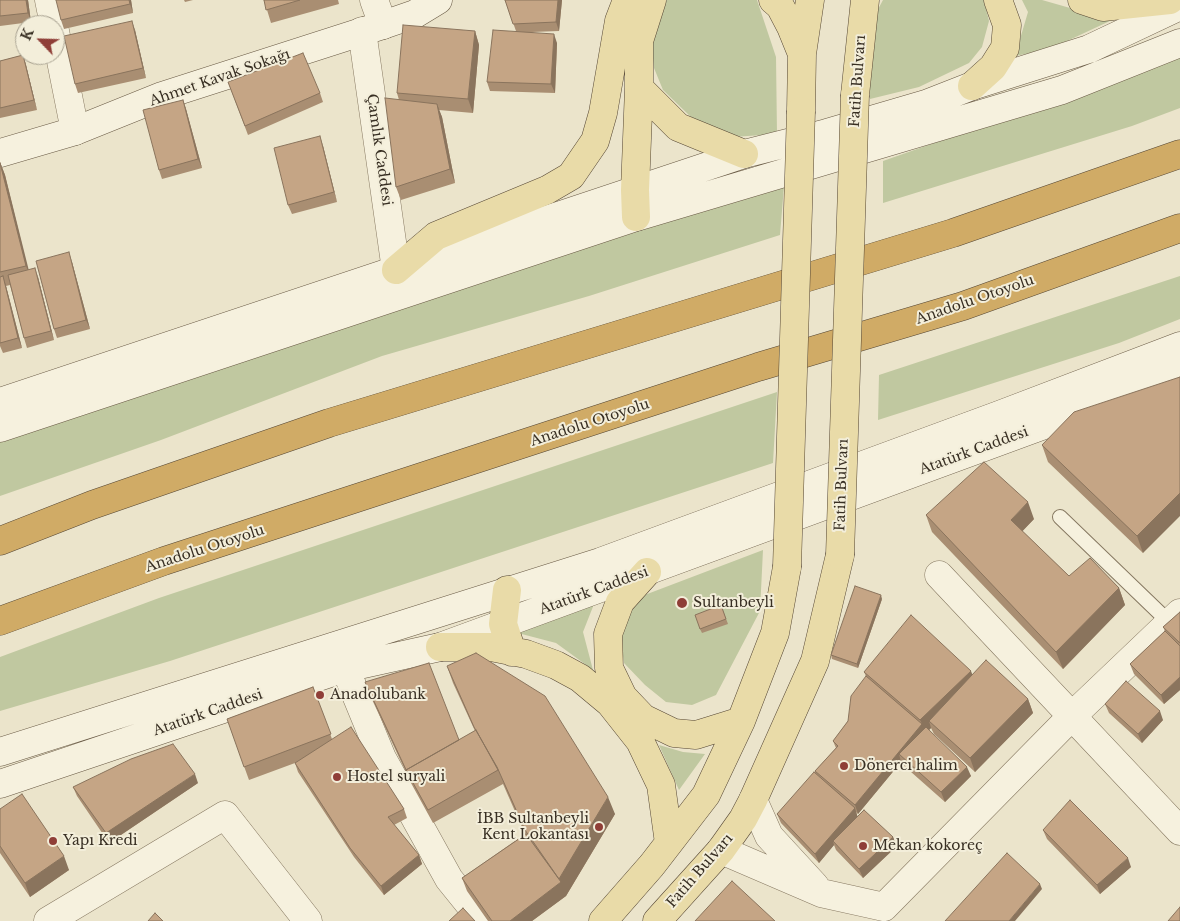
<!DOCTYPE html>
<meta charset="utf-8">
<style>
body{margin:0}
#map{position:relative;width:1180px;height:921px;overflow:hidden;background:#ebe4cb;font-family:"Libre Baskerville",serif}
canvas{display:block}
.north{position:absolute;left:15px;top:15px;width:50px;height:50px;box-sizing:border-box;background:#f3eeda;border:1px solid #a8a291;border-radius:50%;rotate:294deg;font-size:14px;font-weight:700;line-height:20px;text-align:center;color:#382f23}
.north::after{content:'';display:block;margin:auto;width:18px;height:22px;background:#8f3e37;clip-path:polygon(50% 0,100% 100%,50% 72%,0 100%)}
</style>
<div id="map">
<canvas width="1180" height="921"></canvas>
<div class="north">K</div>
</div>
<script>
const c = document.querySelector('canvas').getContext('2d');
c.lineJoin = 'round';
function fillPath(path, color) { c.fillStyle = color; c.fill(path, 'evenodd'); }
const toPath = rows => new Path2D(rows.map(r => 'M' + r).join(''));
function stroke(path, color, width, dash) { c.strokeStyle = color; c.lineWidth = width; c.lineCap = dash ? 'butt' : 'round'; c.setLineDash(dash || []); c.stroke(path); }
function drawText(font, color, halo, rows, align = 'center') {
  c.font = font + ' "Libre Baskerville",serif'; c.lineWidth = 4; c.setLineDash([]); c.textBaseline = 'middle'; c.strokeStyle = halo; c.fillStyle = color; for (const [text, x, y, turn = 0] of rows) {
    c.save(); c.translate(x, y); c.rotate((+turn || 0) * Math.PI / 180); c.textAlign = isNaN(turn) ? turn : align; if (halo) c.strokeText(text, 0, 0); c.fillText(text, 0, 0); c.restore();
  }
}
fillPath(toPath([
 [667,0,757,0,776,57,777,134,733,137,693,119,663,90,654,68,651,38,662,5],
 [883,0,984,0,989,21,982,47,969,63,919,87,870,99,869,26],
 [1022,0,1042,0,1112,20,1050,49,1015,56,1028,12],
 [1180,54,1180,108,1132,126,883,203,883,161,1079,92],
 [784,186,780,235,589,296,382,356,161,440,0,496,0,440,382,316,571,248],
 [1180,276,1180,319,1119,343,878,420,879,375],
 [777,392,773,463,170,661,0,711,0,657,159,598],
 [763,550,760,611,716,695,692,705,666,702,645,685,624,663,621,642,625,620,642,596],
 [596,599,583,632,593,670,556,643,514,632],
 [659,745,683,752,705,754,679,790]
]), '#c0c8a0');
const lane = toPath([
 [1060,517,1170,623]
]);
const street = toPath([
 [49,0,54,25],
 [374,0,383,25],
 [55,31,75,131],
 [362,31,396,270],
 [939,575,1180,831],
 [345,668,382,758,449,879,483,921],
 [753,800,769,836,815,886],
 [721,850,821,893,884,907,1073,715,1180,613],
 [48,921,225,815,308,921]
]);
const secondary = toPath([
 [0,153,75,131,162,96,383,25,415,14,438,0],
 [0,402,744,154,827,133,926,104,972,86,1089,49,1180,6],
 [0,428,636,217,1062,90,1180,43],
 [0,752,600,562,999,415,1180,346],
 [0,784,345,668,440,647,1180,375]
]);
const primary = toPath([
 [652,0,639,41,639,88,678,127,744,154],
 [773,0,780,6,791,27,802,54],
 [1082,0,1103,7,1170,0],
 [972,86,993,67,1005,48,1007,25,998,0],
 [855,95,865,0],
 [801,111,802,54,810,0],
 [636,217,635,190,639,88],
 [396,270,436,236,547,190,571,176,595,141,603,113,619,21,627,0],
 [647,572,620,602,608,634,609,668,623,697,643,718,674,733,696,735,741,721],
 [507,590,503,624,512,652],
 [440,647,491,647,526,654,556,665,580,678,610,703,640,741,661,785,669,843],
 [603,921,652,865,706,795,741,721,775,633,787,567],
 [657,921,721,850,743,819,753,800,815,661,840,555]
]);
const highway = toPath([
 [0,541,92,505,329,423,953,233,1180,154],
 [0,621,164,561,758,367,963,306,1180,228]
]);
stroke(lane, '#867861', 16);
stroke(street, '#867861', 29);
stroke(secondary, '#685944', 29);
stroke(primary, '#554634', 29);
stroke(highway, '#554634', 29);
stroke(lane, '#f6f1de', 14);
stroke(street, '#f6f1de', 28);
stroke(secondary, '#f6f1de', 28);
stroke(primary, '#e9dba8', 28);
stroke(highway, '#d0ab66', 28);
const primaryBridge = toPath([
 [840,555,855,95],
 [787,567,801,111]
]);
stroke(primaryBridge, '#554634', 29, []);
stroke(primaryBridge, '#e9dba8', 28);
fillPath(toPath([
 [0,0,28,0,31,22,0,26],
 [131,0,133,13,64,29,61,20],
 [184,0,193,0,185,2],
 [264,0,338,0,339,4,271,23],
 [505,0,562,0,559,31,532,32,557,43,555,93,490,91,487,82,516,31],
 [135,30,146,78,78,93,75,84],
 [475,31,479,45,473,113,439,110,442,117,455,183,401,200,396,187,399,100,397,93],
 [23,55,26,65,37,110,0,118,0,61],
 [228,82,320,93,323,102,248,135],
 [183,100,186,109,202,168,162,179,159,170],
 [323,146,337,202,292,214,288,205],
 [0,162,5,175,28,270,38,277,54,340,27,348,24,338,10,285,6,286,22,348,3,353,0,346],
 [72,262,90,329,57,338,54,329],
 [1180,377,1143,553,1048,462,1042,445],
 [926,515,1034,519,1022,531,1069,576,1119,588,1125,605,1063,669,932,532],
 [882,599,858,668,832,659,831,655],
 [721,605,728,624,702,633,700,629],
 [1180,612,1180,690,1164,704,1134,674,1130,664,1165,631,1163,627],
 [447,666,615,814,566,896,532,921,488,921,467,891,462,878,525,834,503,784,433,823,411,783,368,691,365,682,459,740,475,731,453,683],
 [864,672,972,675,1028,699,1033,713,975,772,934,734,931,728,929,730,971,776,945,802,902,764,901,762,858,814,856,812,857,816,893,837,897,846,863,878,836,850,834,845,819,863,781,823,777,814,815,773,815,771,836,748,833,741,848,721,866,676],
 [313,687,332,739,404,809,407,818,394,825,419,855,422,864,384,895,354,857,298,772,295,763,249,780,227,719],
 [1105,704,1163,720,1142,743,1109,713],
 [198,783,109,843,77,796,73,787],
 [0,809,69,870,30,897,0,853],
 [1043,830,1131,867,1100,894,1047,839]
]), '#a98e72');
fillPath(toPath([
 [26,0,28,0,31,22,28,13],
 [129,0,131,0,133,13,130,4],
 [558,0,562,0,559,31,556,22],
 [132,21,135,30,146,78,143,68],
 [475,31,479,45,473,113,468,99],
 [554,34,557,43,555,93,551,84],
 [23,55,26,65,37,110,34,100],
 [183,100,186,109,202,168,198,159],
 [437,104,442,117,455,183,450,169],
 [320,136,323,146,337,202,334,192],
 [0,162,5,175,31,279,26,266],
 [69,252,72,262,90,329,86,320],
 [35,268,38,277,54,340,51,331],
 [3,276,6,286,22,348,18,338],
 [1180,493,1180,516,1143,553,1137,536],
 [1028,502,1034,519,1017,537,1011,520],
 [1119,588,1125,605,1063,669,1056,652],
 [881,595,882,599,858,668,857,664],
 [971,671,976,684,929,721,931,728,925,734,899,754,901,762,858,814,855,805,922,724,920,720],
 [1180,677,1180,690,1164,704,1161,695],
 [1028,699,1033,713,975,772,970,758],
 [1160,711,1163,720,1142,743,1138,734],
 [967,767,971,776,945,802,941,792],
 [195,774,198,783,109,843,106,833],
 [608,797,615,814,566,896,532,921,510,921,561,882,559,879],
 [855,808,858,818,833,841,834,845,819,863,815,854],
 [893,837,897,846,863,878,859,869],
 [419,855,422,864,384,895,381,886],
 [64,856,69,870,30,897,25,883],
 [1128,858,1131,867,1100,894,1097,885],
 [1040,884,1042,889,1015,921,1009,921]
]), '#8a745d');
const building = toPath([
 [0,0,26,0,28,13,0,16,0,0],
 [56,0,129,0,130,4,61,20,56,0],
 [264,0,300,0,266,10,264,0],
 [505,0,558,0,556,22,513,24,505,0],
 [132,21,143,68,75,84,64,36,132,21],
 [403,25,475,31,468,99,397,93,403,25],
 [493,30,554,34,551,84,487,82,493,30],
 [303,53,320,93,245,126,228,82,303,53],
 [23,55,34,100,0,108,0,61,23,55],
 [385,98,437,104,450,169,396,187,385,98],
 [183,100,198,159,159,170,143,110,183,100],
 [320,136,334,192,288,205,274,148,320,136],
 [0,163,26,266,0,272,0,163],
 [69,252,86,320,54,329,36,261,69,252],
 [35,268,51,331,24,338,8,275,35,268],
 [3,276,18,338,0,343,0,277,3,276],
 [1180,377,1180,493,1137,536,1042,445,1074,412,1180,377],
 [984,462,1028,502,1011,520,1069,576,1090,558,1119,588,1056,652,926,515,984,462],
 [855,586,881,595,857,664,831,655,855,586],
 [721,605,726,619,700,629,695,615,721,605],
 [1180,612,1180,643,1163,627,1180,612],
 [911,615,971,671,920,720,864,672,911,615],
 [1165,631,1180,646,1180,677,1161,695,1130,664,1165,631],
 [476,653,545,696,608,797,559,879,525,830,497,767,474,727,447,666,476,653],
 [986,660,1028,699,970,758,929,721,986,660],
 [429,663,459,740,406,770,408,774,365,682,429,663],
 [866,676,922,724,855,805,815,771,838,746,833,741,848,721,851,696,866,676],
 [1126,681,1160,711,1138,734,1105,704,1126,681],
 [313,687,331,734,244,767,227,719,313,687],
 [351,727,404,809,388,817,419,855,381,886,350,848,295,763,351,727],
 [926,727,967,767,941,792,899,754,926,727],
 [476,730,498,770,428,810,406,770,476,730],
 [173,744,195,774,106,833,73,787,131,759,173,744],
 [814,772,855,808,815,854,777,814,814,772],
 [22,794,64,856,25,883,0,846,0,809,22,794],
 [1070,800,1128,858,1097,885,1043,830,1070,800],
 [864,810,893,837,859,869,833,841,864,810],
 [526,834,561,882,510,921,492,921,462,878,526,834],
 [1007,853,1040,884,1009,921,945,921,1007,853],
 [732,881,775,921,695,921,732,881],
 [1180,907,1180,921,1168,921,1180,907],
 [463,908,475,921,449,921,463,908],
 [155,913,163,921,148,921,155,913]
]);
fillPath(building, '#c5a585');
stroke(building, '#8a745d', 1);
for (const [x, y, r, color] of [
 [682,603,6,"#8f3e37"],
 [320,695,5,"#8f3e37"],
 [844,766,5,"#8f3e37"],
 [337,777,5,"#8f3e37"],
 [599,827,5,"#8f3e37"],
 [53,841,5,"#8f3e37"],
 [863,846,5,"#8f3e37"]
]) { const dot = new Path2D(); dot.arc(x, y, r, 0, 2 * Math.PI); c.fillStyle = color; c.fill(dot); stroke(dot, '#f3eeda', 2); }
drawText('14px', '#382f23', '#f3eeda', [
 ["Ahmet Kavak Sokağı",220,78,-19],
 ["Fatih Bulvarı",858,81,-86],
 ["Çamlık Caddesi",379,150,82],
 ["Anadolu Otoyolu",975,300,-19],
 ["Anadolu Otoyolu",590,423,-18],
 ["Atatürk Caddesi",974,451,-20],
 ["Fatih Bulvarı",842,485,-88],
 ["Anadolu Otoyolu",205,549,-18],
 ["Atatürk Caddesi",594,591,-20],
 ["Atatürk Caddesi",208,713,-19],
 ["Fatih Bulvarı",700,871,-49]
]);
drawText('14px', '#382f23', '#f3eeda', [
 ["Sultanbeyli",693,603],
 ["Anadolubank",330,695],
 ["Dönerci halim",854,766],
 ["Hostel suryali",347,777],
 ["İBB Sultanbeyli",589,819,"right"],
 ["Kent Lokantası",589,835,"right"],
 ["Yapı Kredi",63,841],
 ["Mekan kokoreç",873,846]
], 'left');
</script>
